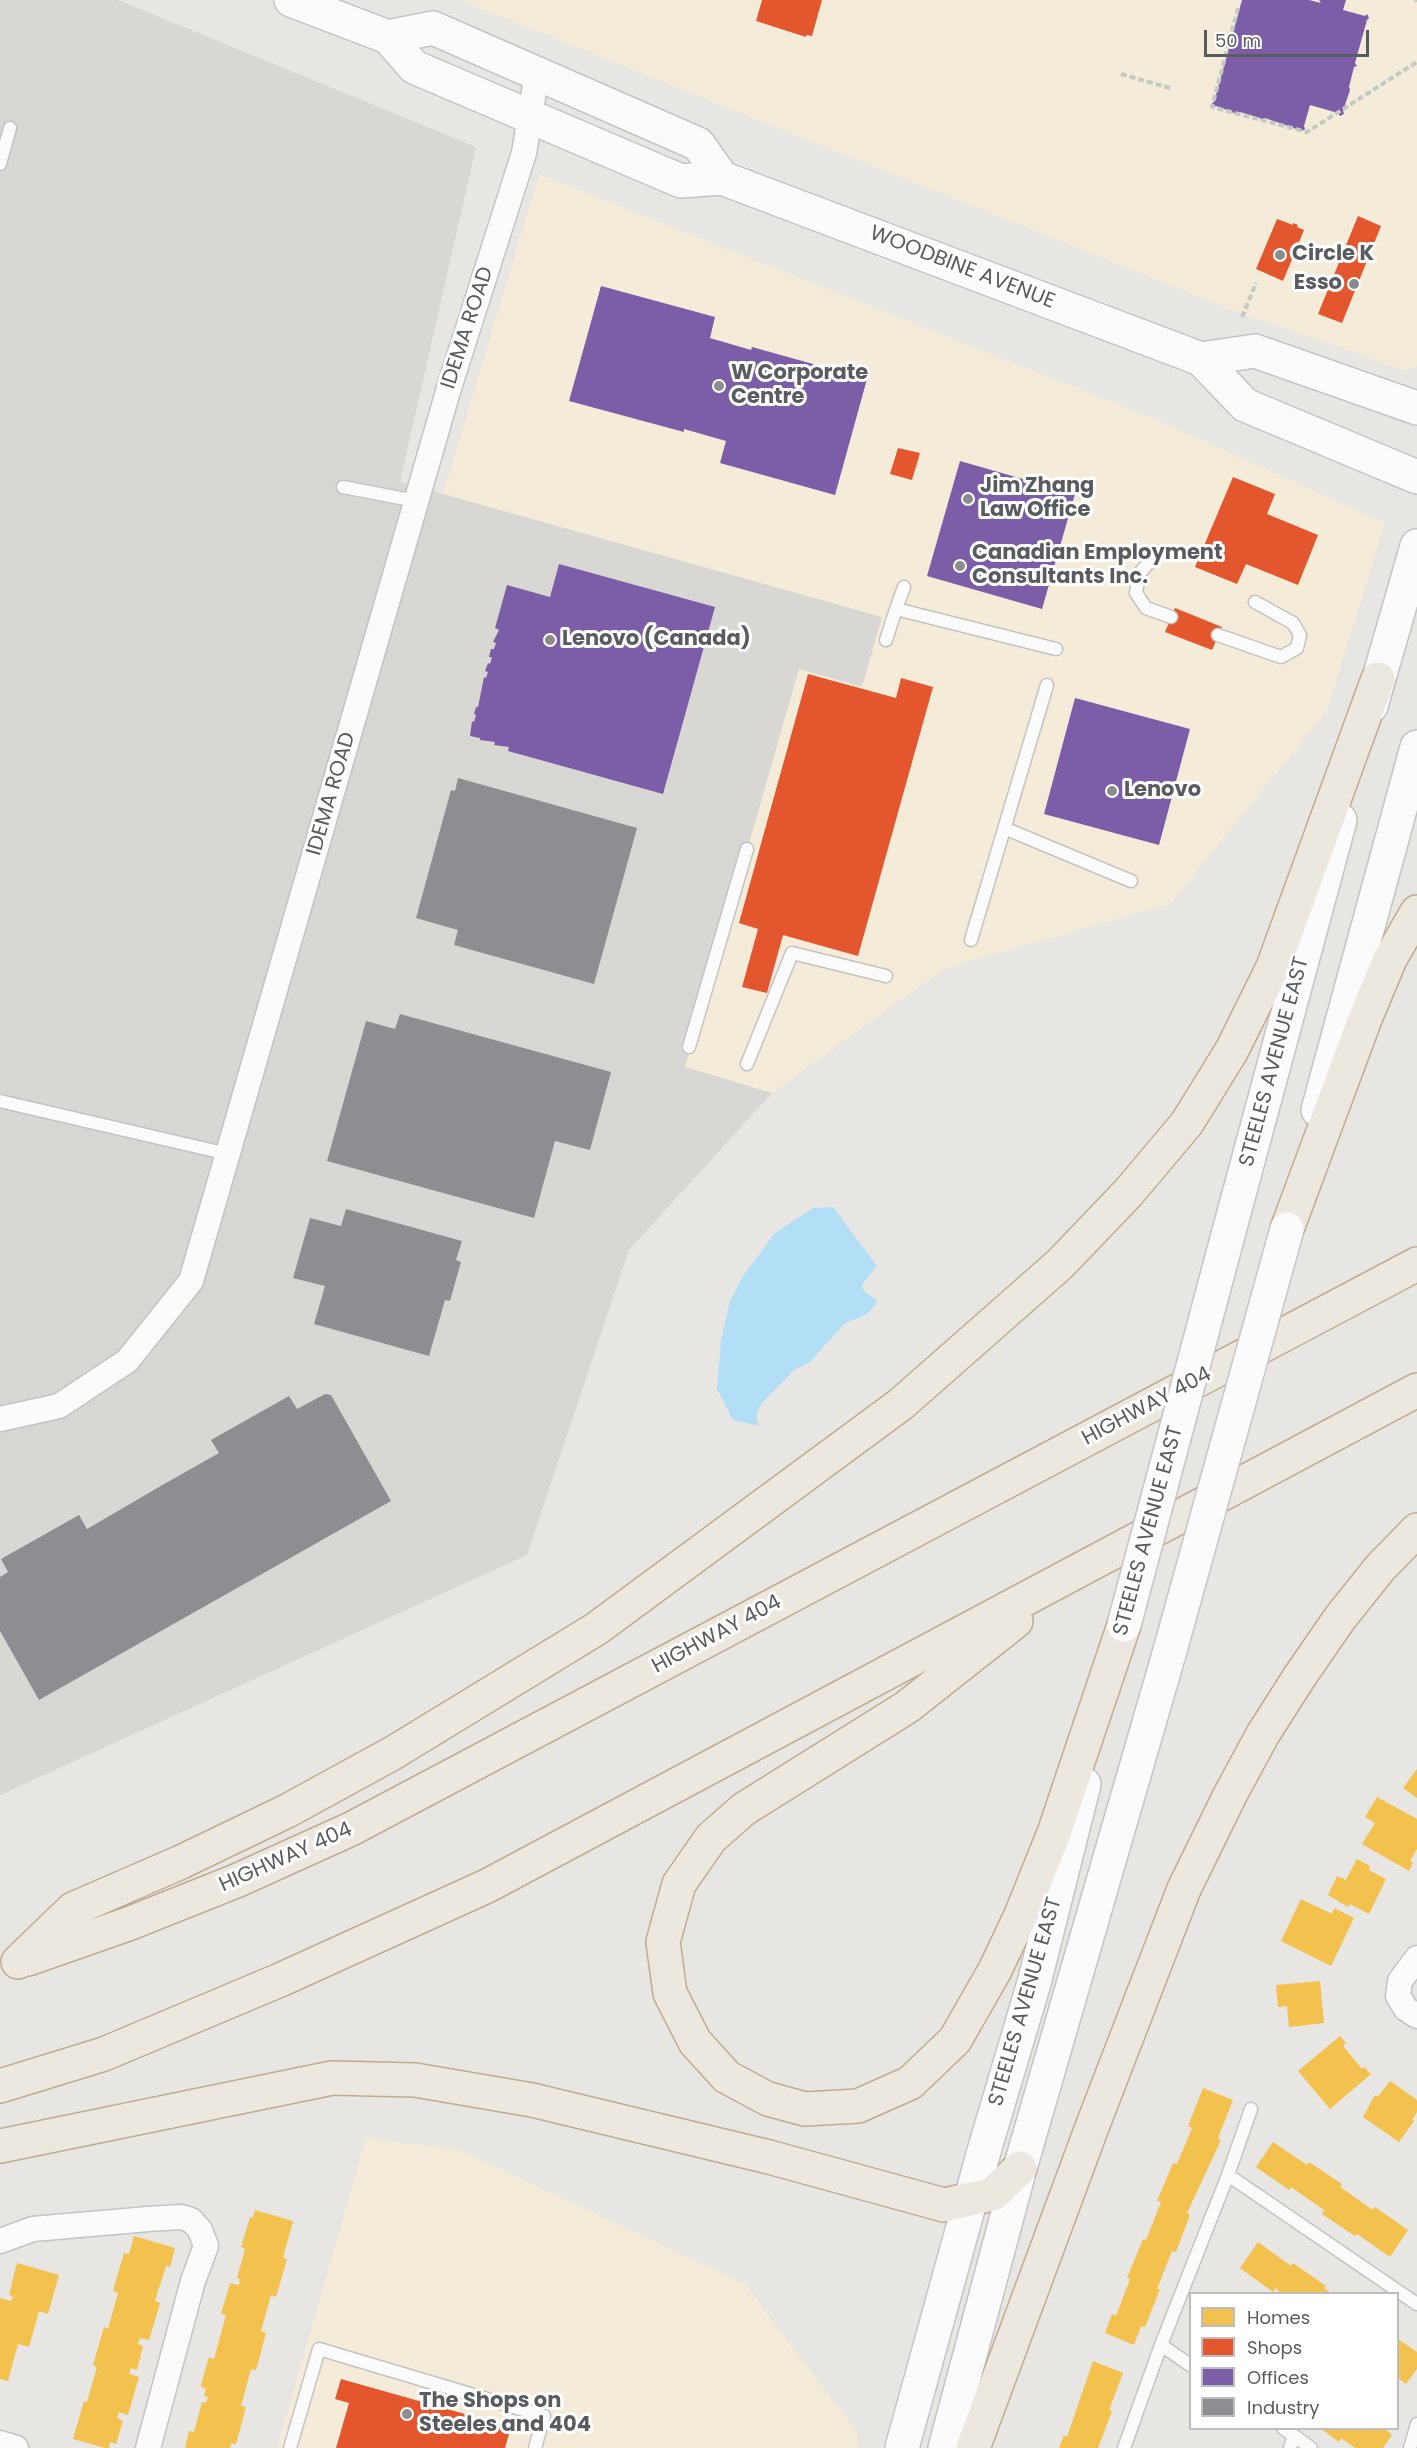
<!DOCTYPE html>
<style>
body{margin:0}
#map{position:relative;width:1417px;height:2448px;overflow:hidden;background:#e8e6e2;font-family:Poppins,sans-serif}
canvas{display:block}
.legend{position:absolute;left:1189px;top:2292px;width:210px;height:138px;box-sizing:border-box;background:#fff;border:2px solid #bcbebf;margin:0;padding:8px 10px;list-style:none;font-size:18px;color:#585c60}
.legend li{display:flex;align-items:center;gap:12px;height:30px}
.legend b{width:30px;border:2px solid #bcbebf}
.scale{position:absolute;left:1204px;top:30px;width:165px;height:27px;box-sizing:border-box;border:3px solid #585c60;border-top:0;padding-left:8px;font-size:18px;line-height:21px;white-space:nowrap;color:#585c60;-webkit-text-stroke:4px #fff;paint-order:stroke}
</style>
<div id="map">
<canvas width="1417" height="2448"></canvas>
<ul class="legend">
<li><b style="height:16px;background:#f2c14e"></b>Homes</li>
<li><b style="height:16px;background:#e4572e"></b>Shops</li>
<li><b style="height:16px;background:#7b5ea7"></b>Offices</li>
<li><b style="height:16px;background:#8d8d92"></b>Industry</li>
</ul>
<div class="scale">50 m</div>
</div>
<script>
const c = document.querySelector('canvas').getContext('2d');
c.lineJoin = 'round';
function fillPath(path, color) { c.fillStyle = color; c.fill(path, 'evenodd'); }
const toPath = rows => new Path2D(rows.map(r => 'M' + r).join(''));
function stroke(path, color, width, dash) { c.strokeStyle = color; c.lineWidth = width; c.lineCap = dash ? 'butt' : 'round'; c.setLineDash(dash || []); c.stroke(path); }
function drawText(font, color, halo, rows, align = 'center') {
  c.font = font + ' Poppins,sans-serif'; c.lineWidth = 6; c.setLineDash([]); c.textBaseline = 'middle'; c.strokeStyle = halo; c.fillStyle = color; for (const [text, x, y, turn = 0] of rows) {
    c.save(); c.translate(x, y); c.rotate((+turn || 0) * Math.PI / 180); c.textAlign = isNaN(turn) ? turn : align; if (halo) c.strokeText(text, 0, 0); c.fillText(text, 0, 0); c.restore();
  }
}
fillPath(toPath([
 [459,0,1417,0,1417,366,1407,371,1232,310],
 [539,174,1160,421,1385,523,1327,711,1170,904,945,968,772,1093,685,1067,799,669,882,617,443,494],
 [366,2138,460,2150,745,2284,857,2432,858,2448,277,2448]
]), '#f4ebd9');
fillPath(toPath([
 [0,0,118,0,476,147,400,482,882,617,862,687,799,669,685,1067,772,1093,629,1250,527,1555,0,1795]
]), '#d9d7d3');
fillPath(toPath([
 [833,1207,877,1266,862,1285,864,1291,877,1301,876,1304,867,1314,844,1324,810,1362,794,1370,761,1404,756,1416,759,1426,733,1420,717,1389,721,1340,730,1301,743,1276,775,1233,813,1208]
]), '#b3dff6');
fillPath(toPath([
 [1417,1769,1417,1798,1403,1788],
 [1377,1797,1417,1819,1417,1849,1410,1861,1413,1863,1409,1871,1362,1844,1375,1823,1365,1817],
 [1357,1859,1370,1866,1369,1870,1386,1879,1369,1914,1350,1904,1348,1907,1328,1895,1337,1876,1346,1880],
 [1301,1899,1332,1914,1334,1908,1354,1918,1331,1966,1281,1941],
 [1320,1981,1324,2023,1289,2027,1287,2006,1278,2007,1276,1985],
 [1340,2036,1346,2043,1343,2046,1362,2069,1364,2067,1371,2074,1330,2109,1298,2071],
 [1390,2081,1417,2100,1417,2112,1412,2120,1414,2121,1399,2142,1363,2117,1375,2095,1378,2097],
 [1203,2088,1233,2100,1218,2138,1221,2140,1187,2213,1190,2215,1176,2252,1172,2251,1157,2289,1160,2289,1145,2327,1141,2326,1134,2345,1105,2333,1112,2314,1116,2316,1130,2279,1127,2278,1143,2239,1146,2240,1161,2202,1157,2201,1173,2163,1177,2164,1192,2128,1188,2126],
 [1273,2142,1307,2165,1309,2162,1342,2184,1340,2187,1373,2210,1375,2207,1408,2230,1390,2257,1357,2234,1355,2236,1322,2214,1324,2210,1291,2187,1289,2190,1256,2167],
 [255,2210,293,2221,283,2258,287,2259,276,2297,271,2295,261,2331,266,2333,261,2352,256,2370,251,2369,241,2406,246,2407,236,2444,231,2443,230,2448,185,2448,189,2431,194,2432,202,2402,206,2403,208,2397,204,2396,206,2389,201,2387,201,2385,209,2357,214,2359,226,2315,221,2314,230,2283,239,2285,240,2279,237,2278,245,2249,241,2247,250,2217,253,2218],
 [134,2236,175,2248,170,2267,166,2266,157,2294,155,2301,160,2303,149,2340,140,2338,138,2344,143,2346,137,2370,131,2368,129,2374,139,2377,128,2415,119,2412,117,2418,123,2421,116,2444,110,2442,109,2448,105,2448,73,2439,84,2401,87,2402,97,2367,93,2365,104,2327,108,2329,118,2293,113,2291,124,2253,129,2254],
 [1258,2242,1291,2266,1293,2263,1326,2286,1324,2288,1332,2294,1282,2294,1275,2288,1273,2292,1240,2268],
 [17,2263,59,2275,48,2314,39,2311,29,2347,18,2344,8,2381,0,2379,0,2298,11,2301,13,2296,9,2295],
 [1398,2339,1417,2352,1417,2369,1406,2384,1398,2378],
 [1093,2361,1123,2373,1109,2410,1112,2411,1098,2448,1059,2448,1064,2435,1067,2437],
 [1320,2428,1384,2428,1392,2435,1383,2448,1355,2448,1341,2438,1339,2442]
]), '#f2c14e');
fillPath(toPath([
 [762,0,822,0,812,36,806,35,806,37,756,21],
 [1358,216,1381,226,1342,323,1318,314],
 [1277,219,1293,225,1293,223,1298,225,1297,227,1304,230,1283,281,1256,269],
 [898,448,920,453,912,480,890,474],
 [1233,477,1275,494,1267,514,1318,535,1298,585,1246,564,1237,584,1195,567],
 [1175,608,1222,627,1212,650,1165,632],
 [808,674,896,698,901,678,933,687,858,956,783,935,767,993,742,987,758,929,739,923],
 [341,2379,511,2427,505,2448,336,2448,349,2403,335,2399]
]), '#e4572e');
fillPath(toPath([
 [1242,0,1309,0,1321,3,1319,0,1346,0,1343,10,1365,16,1367,14,1369,18,1367,20,1355,63,1357,66,1354,67,1349,87,1350,90,1343,111,1344,114,1340,116,1338,113,1310,105,1304,126,1305,129,1302,131,1265,118,1261,120,1260,118,1240,112,1237,114,1216,106,1214,107,1212,103,1214,102],
 [601,286,715,317,710,338,751,350,752,347,867,379,835,495,720,463,726,441,684,429,684,432,569,401],
 [960,461,1075,494,1042,609,927,576],
 [559,564,715,607,663,794,508,751,509,747,494,745,495,742,480,740,480,738,470,736,472,721,474,722,476,715,474,714,476,707,478,707,484,677,486,678,488,672,485,671,488,663,490,664,492,657,489,657,491,649,494,649,496,643,493,642,499,630,495,628,507,585,550,597],
 [1075,698,1190,729,1159,845,1044,814]
]), '#7b5ea7');
fillPath(toPath([
 [458,778,637,828,594,984,454,945,458,930,416,918,451,790,455,791],
 [400,1014,611,1072,590,1150,555,1141,534,1218,327,1161,366,1021,395,1029],
 [346,1209,462,1241,456,1260,461,1262,450,1301,445,1300,429,1356,314,1324,325,1286,293,1278,310,1218,341,1226],
 [325,1394,331,1395,391,1501,39,1700,0,1631,0,1577,8,1572,1,1559,79,1515,87,1529,159,1487,219,1453,211,1440,289,1396,297,1409]
]), '#8d8d92');
const lane = toPath([
 [0,164,10,128],
 [343,487,416,501],
 [1158,552,1139,574,1136,593,1146,608,1171,617],
 [904,587,896,609,1056,649],
 [1218,635,1281,657,1297,648,1300,635,1293,623,1255,602],
 [886,640,896,609],
 [1004,828,1131,881],
 [971,940,1047,685],
 [689,1047,747,849],
 [747,1064,792,953,886,976],
 [0,1101,228,1154],
 [1228,2175,1251,2109],
 [1161,2345,1190,2365],
 [1283,2428,1311,2448],
 [290,2448,319,2349,544,2416,535,2448],
 [1124,2448,1161,2345,1228,2175,1417,2304],
 [1290,2448,1294,2436],
 [1410,2448,1417,2424]
]);
const street = toPath([
 [0,1419,59,1406,127,1361,191,1281,449,388,524,153,537,73],
 [1417,1958,1400,1981,1398,1996,1406,2009,1417,2016],
 [0,2241,33,2229,148,2219,181,2217,191,2220,200,2230,206,2246,193,2281,148,2448],
 [0,2443,16,2448]
]);
const secondary = toPath([
 [291,0,388,37,414,67,681,181,722,178,1201,359,1245,405,1417,477],
 [388,37,433,28,698,144,722,178],
 [1201,359,1255,351,1417,408],
 [1371,706,1417,546],
 [1318,1110,1417,747],
 [1228,1235,1340,820],
 [902,2448,984,2151,1034,1983,1084,1784],
 [945,2448,1020,2168,1169,1654]
]);
const highway = toPath([
 [1287,1229,1365,1019,1390,959,1417,912],
 [1016,1621,907,1707,744,1809,711,1838,679,1884,663,1942,670,1993,695,2042,727,2077,768,2099,805,2109,858,2106,910,2083,955,2040,995,1970,1021,1915,1054,1833,1124,1625],
 [28,1959,128,1924,236,1881,351,1829,1417,1264],
 [18,1962,73,1909,179,1863,287,1811,393,1753,596,1629,901,1404,1060,1264,1128,1193,1187,1123,1232,1050,1273,967,1378,679],
 [0,2086,104,2054,280,1980,487,1886,1417,1390],
 [0,2146,332,2078,415,2080,532,2100,769,2157,944,2205,993,2194,1020,2168],
 [973,2448,1092,2127,1184,1889,1230,1795,1263,1734,1300,1676,1340,1618,1380,1568,1417,1530]
]);
stroke(lane, '#c3c3c2', 15);
stroke(street, '#c3c3c2', 27);
stroke(secondary, '#c4c4c4', 36);
stroke(highway, '#bfac90', 36);
stroke(toPath([
 [1415,0,1417,1],
 [1238,8,1212,107,1307,132,1417,62],
 [1121,74,1173,89],
 [1242,317,1256,283]
]), '#c3c9c5', 4, [6, 3]);
stroke(lane, '#fcfbfb', 12);
stroke(street, '#fcfbfb', 24);
stroke(secondary, '#fcfbfb', 33);
stroke(highway, '#ede8df', 33);
const secondaryBridge = toPath([
 [1124,1625,1228,1235],
 [1169,1654,1287,1229]
]);
stroke(secondaryBridge, '#c4c4c4', 36, []);
stroke(secondaryBridge, '#fcfbfb', 33);
for (const [x, y, r, color] of [
 [1280,255,6,"#8a8c8e"],
 [1354,284,6,"#8a8c8e"],
 [719,386,6,"#8a8c8e"],
 [968,499,6,"#8a8c8e"],
 [960,566,6,"#8a8c8e"],
 [550,640,6,"#8a8c8e"],
 [1112,791,6,"#8a8c8e"],
 [407,2414,6,"#8a8c8e"]
]) { const dot = new Path2D(); dot.arc(x, y, r, 0, 2 * Math.PI); c.fillStyle = color; c.fill(dot); stroke(dot, '#fff', 2); }
drawText('bold 21px', '#585c60', '#fff', [
 ["Circle K",1292,255],
 ["Esso",1342,284,"right"],
 ["W Corporate",731,374],
 ["Centre",731,398],
 ["Jim Zhang",980,487],
 ["Law Office",980,511],
 ["Canadian Employment",972,554],
 ["Consultants Inc.",972,578],
 ["Lenovo (Canada)",562,640],
 ["Lenovo",1124,791],
 ["The Shops on",419,2402],
 ["Steeles and 404",419,2426]
], 'left');
drawText('21px', '#585c60', '#fff', [
 ["WOODBINE AVENUE",962,268,21],
 ["IDEMA ROAD",468,328,-72],
 ["IDEMA ROAD",332,794,-74],
 ["STEELES AVENUE EAST",1275,1062,-75],
 ["HIGHWAY 404",1147,1407,-28],
 ["STEELES AVENUE EAST",1149,1531,-75],
 ["HIGHWAY 404",717,1635,-28],
 ["HIGHWAY 404",286,1858,-24],
 ["STEELES AVENUE EAST",1026,2002,-74]
]);
</script>
